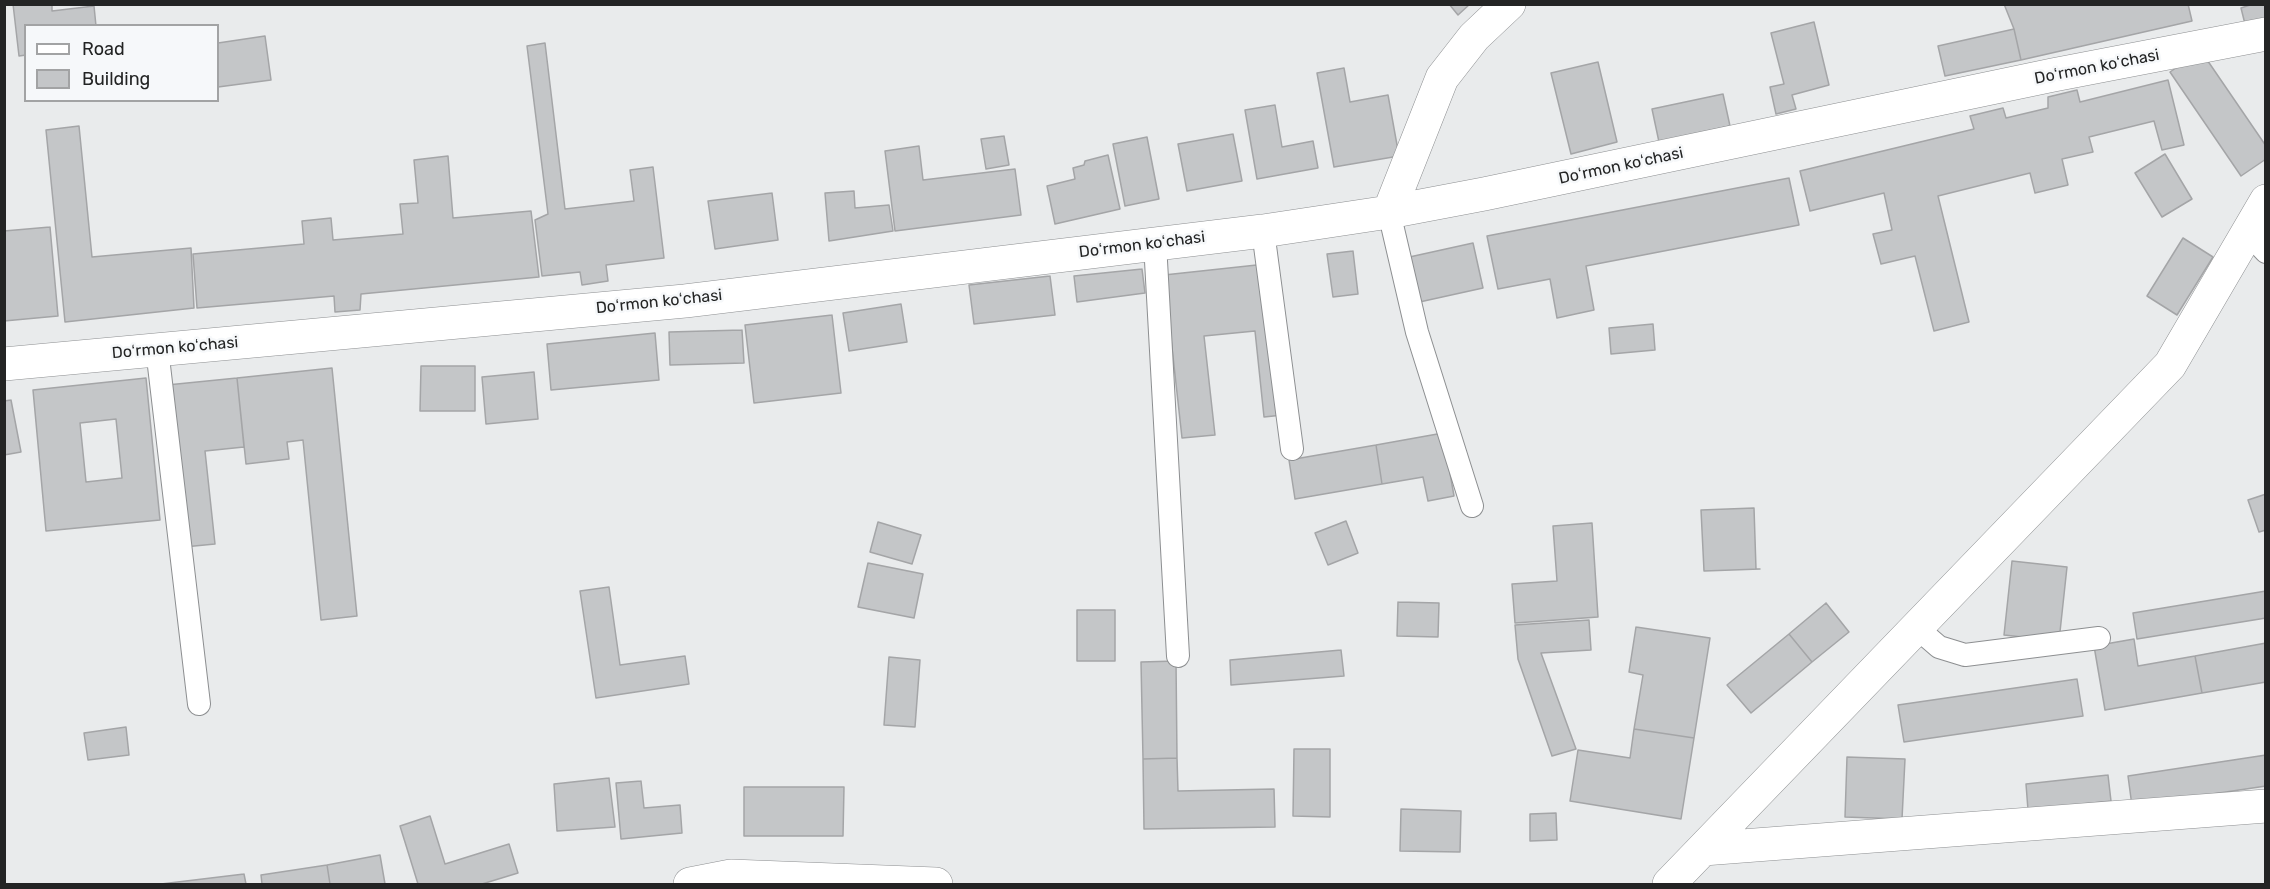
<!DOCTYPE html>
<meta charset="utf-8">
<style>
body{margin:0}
#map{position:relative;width:2270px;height:889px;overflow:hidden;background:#e9ebec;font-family:Rubik,sans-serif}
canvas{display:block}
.frame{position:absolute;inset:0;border:6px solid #232424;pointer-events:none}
.legend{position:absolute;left:24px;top:24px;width:195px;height:78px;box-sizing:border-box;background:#f6f8fa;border:2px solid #a2a3a4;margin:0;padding:8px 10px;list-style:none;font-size:18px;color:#232424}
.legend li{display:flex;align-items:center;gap:12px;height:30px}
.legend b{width:30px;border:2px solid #a2a3a4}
</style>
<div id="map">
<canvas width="2270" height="889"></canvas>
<div class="frame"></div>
<ul class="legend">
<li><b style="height:8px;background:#fff"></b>Road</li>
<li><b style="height:16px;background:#c4c6c8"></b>Building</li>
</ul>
</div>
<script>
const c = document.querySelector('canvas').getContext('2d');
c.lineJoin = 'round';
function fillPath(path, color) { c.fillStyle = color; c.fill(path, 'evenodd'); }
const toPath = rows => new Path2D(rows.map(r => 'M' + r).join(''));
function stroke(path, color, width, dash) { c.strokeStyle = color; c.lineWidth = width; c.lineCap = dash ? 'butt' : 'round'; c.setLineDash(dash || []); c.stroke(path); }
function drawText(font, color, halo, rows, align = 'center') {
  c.font = font + ' Rubik,sans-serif'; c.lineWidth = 5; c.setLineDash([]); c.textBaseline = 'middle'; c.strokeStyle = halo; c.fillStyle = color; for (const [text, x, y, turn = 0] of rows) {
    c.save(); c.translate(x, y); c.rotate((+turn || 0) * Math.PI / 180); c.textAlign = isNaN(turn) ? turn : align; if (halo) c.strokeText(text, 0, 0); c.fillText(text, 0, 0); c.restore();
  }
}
const building = toPath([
 [13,4,52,4,52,11,94,6,96,26,26,26,26,55,19,56,13,4],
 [1449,4,1470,4,1458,15,1449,4],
 [2004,4,2188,4,2192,21,2021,60,2014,29,2004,4],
 [2253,4,2266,4,2266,22,2246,28,2241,8,2253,4],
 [1814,22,1829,85,1792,95,1796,109,1776,114,1770,87,1784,84,1771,33,1814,22],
 [2014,29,2021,60,1945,76,1938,46,2014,29],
 [265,36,271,80,218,87,218,43,265,36],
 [545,43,565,209,634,201,630,170,653,167,664,258,606,265,608,281,582,285,580,272,542,276,535,220,548,214,527,46,545,43],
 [2201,51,2266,146,2266,159,2241,176,2170,72,2201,51],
 [1598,62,1617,142,1571,154,1551,73,1598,62],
 [1344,68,1350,102,1388,95,1399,156,1334,167,1317,73,1344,68],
 [2168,80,2184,145,2162,150,2154,121,2089,137,2093,152,2062,159,2068,185,2035,193,2030,173,1938,196,1969,322,1934,331,1915,256,1881,264,1873,234,1892,230,1884,193,1810,211,1800,171,1974,129,1970,116,2003,108,2006,118,2048,108,2048,97,2077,90,2080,102,2168,80],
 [1723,94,1730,126,1659,142,1652,109,1723,94],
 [1275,105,1282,147,1313,141,1318,168,1257,179,1245,110,1275,105],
 [79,126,92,257,191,248,194,308,65,322,46,130,79,126],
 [1233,134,1242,181,1187,191,1178,144,1233,134],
 [1004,136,1009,165,986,169,981,139,1004,136],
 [1147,137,1159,199,1125,206,1113,144,1147,137],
 [919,146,923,180,1015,169,1021,215,895,231,885,151,919,146],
 [2165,154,2192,199,2162,217,2135,173,2165,154],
 [1108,155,1120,209,1055,224,1047,186,1075,179,1073,168,1084,165,1085,161,1108,155],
 [448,156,453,218,531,211,539,277,361,294,360,310,335,312,334,296,197,308,193,254,304,244,302,221,331,218,333,240,403,234,400,204,418,203,414,160,448,156],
 [1789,178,1799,225,1586,266,1594,310,1557,318,1550,279,1498,289,1487,236,1789,178],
 [854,191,855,208,889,205,893,231,829,241,825,193,854,191],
 [772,193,778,240,715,249,708,201,772,193],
 [50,227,58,316,4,321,4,231,50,227],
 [2183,238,2213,257,2177,315,2147,296,2183,238],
 [1473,243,1483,288,1415,303,1405,258,1473,243],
 [1353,251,1358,294,1333,297,1327,254,1353,251],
 [1266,264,1283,415,1264,417,1255,331,1204,336,1215,435,1182,438,1164,275,1266,264],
 [1142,269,1145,293,1077,302,1074,276,1142,269],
 [1050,276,1055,315,974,324,969,285,1050,276],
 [901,304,907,342,849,351,843,313,901,304],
 [832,315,841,393,754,403,745,325,832,315],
 [1653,324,1655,350,1611,354,1609,328,1653,324],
 [742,330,744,363,670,365,669,332,742,330],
 [655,333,659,380,551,390,547,344,655,333],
 [421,366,475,366,475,411,420,411,421,366],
 [332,368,357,616,321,620,303,440,287,442,289,459,246,464,237,378,332,368],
 [534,372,538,419,486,424,482,377,534,372],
 [146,378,160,520,46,531,33,390,146,378],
 [116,419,122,478,86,482,80,423,116,419],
 [237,378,244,447,205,451,215,544,184,547,167,385,237,378],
 [11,400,21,452,4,455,4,401,11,400],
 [1443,433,1454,496,1428,501,1423,477,1382,484,1376,445,1443,433],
 [1376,445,1382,484,1295,499,1289,460,1376,445],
 [2266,494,2266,530,2259,532,2248,500,2266,494],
 [1754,508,1756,569,1760,569,1704,571,1701,510,1754,508],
 [1346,521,1358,553,1328,565,1315,533,1346,521],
 [878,522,921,535,912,564,870,552,878,522],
 [1592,523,1598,617,1515,623,1512,584,1557,581,1553,526,1592,523],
 [2012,561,2067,567,2059,641,2004,635,2012,561],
 [868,563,923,574,914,618,858,607,868,563],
 [609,587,620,665,685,656,689,684,596,698,580,591,609,587],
 [2266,591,2266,618,2137,639,2133,613,2266,591],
 [1398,602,1439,603,1438,637,1397,636,1398,602],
 [1826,603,1849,632,1812,662,1789,634,1826,603],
 [1077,610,1115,610,1115,661,1077,661,1077,610],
 [1589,620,1591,650,1541,653,1576,749,1552,756,1518,659,1515,625,1589,620],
 [1636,627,1710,638,1694,738,1634,729,1643,675,1629,672,1636,627],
 [1789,634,1812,662,1751,713,1727,685,1789,634],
 [2134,639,2138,666,2195,656,2202,693,2105,710,2094,646,2134,639],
 [2266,643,2266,682,2202,693,2195,656,2266,643],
 [1341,650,1344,676,1231,685,1230,660,1341,650],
 [889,657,920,660,915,727,884,725,889,657],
 [1176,661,1177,758,1143,759,1141,662,1176,661],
 [2077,679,2083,716,1904,742,1898,705,2077,679],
 [126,727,129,755,88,760,84,733,126,727],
 [1634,729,1694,738,1681,819,1570,801,1578,750,1630,758,1634,729],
 [1294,749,1330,749,1330,817,1293,816,1294,749],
 [2266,755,2266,786,2132,806,2128,776,2266,755],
 [1847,757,1905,759,1902,819,1845,817,1847,757],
 [1177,758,1178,791,1274,789,1275,827,1144,829,1143,759,1177,758],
 [2108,775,2111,801,2028,810,2026,784,2108,775],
 [609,778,615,827,557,831,554,784,609,778],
 [641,781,644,808,680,805,682,833,621,839,616,783,641,781],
 [744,787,844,787,843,836,744,836,744,787],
 [1401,809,1461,811,1460,852,1400,851,1401,809],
 [1556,813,1557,840,1530,841,1530,814,1556,813],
 [430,816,445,864,509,844,518,873,482,884,418,884,400,826,430,816],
 [380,855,385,884,330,884,327,865,380,855],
 [327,865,330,884,262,884,261,875,327,865],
 [244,874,246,884,161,884,244,874]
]);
fillPath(building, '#c4c6c8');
stroke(building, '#a4a5a7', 1.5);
const service = toPath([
 [1389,212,1417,332,1472,506],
 [1263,231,1292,449],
 [2247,232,2266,252],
 [1155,243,1178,656],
 [157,349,199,704],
 [1917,628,1939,647,1965,655,2099,638]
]);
const minor = toPath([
 [1389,212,1442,78,1474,37,1509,4],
 [4,364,685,301,1263,231,1389,212,1484,194,2053,75,2266,34],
 [1703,849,2266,806],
 [690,884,731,876,936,884],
 [1669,884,2170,365,2266,201]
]);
stroke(service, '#8d8f91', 24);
stroke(minor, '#8d8f91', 34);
stroke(service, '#fff', 22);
stroke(minor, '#fff', 33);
drawText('16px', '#232424', '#f6f8fa', [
 ["Doʻrmon koʻchasi",2097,67,-11],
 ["Doʻrmon koʻchasi",1621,166,-12],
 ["Doʻrmon koʻchasi",1142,245,-7],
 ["Doʻrmon koʻchasi",659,302,-6],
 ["Doʻrmon koʻchasi",175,348,-5]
]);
</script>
